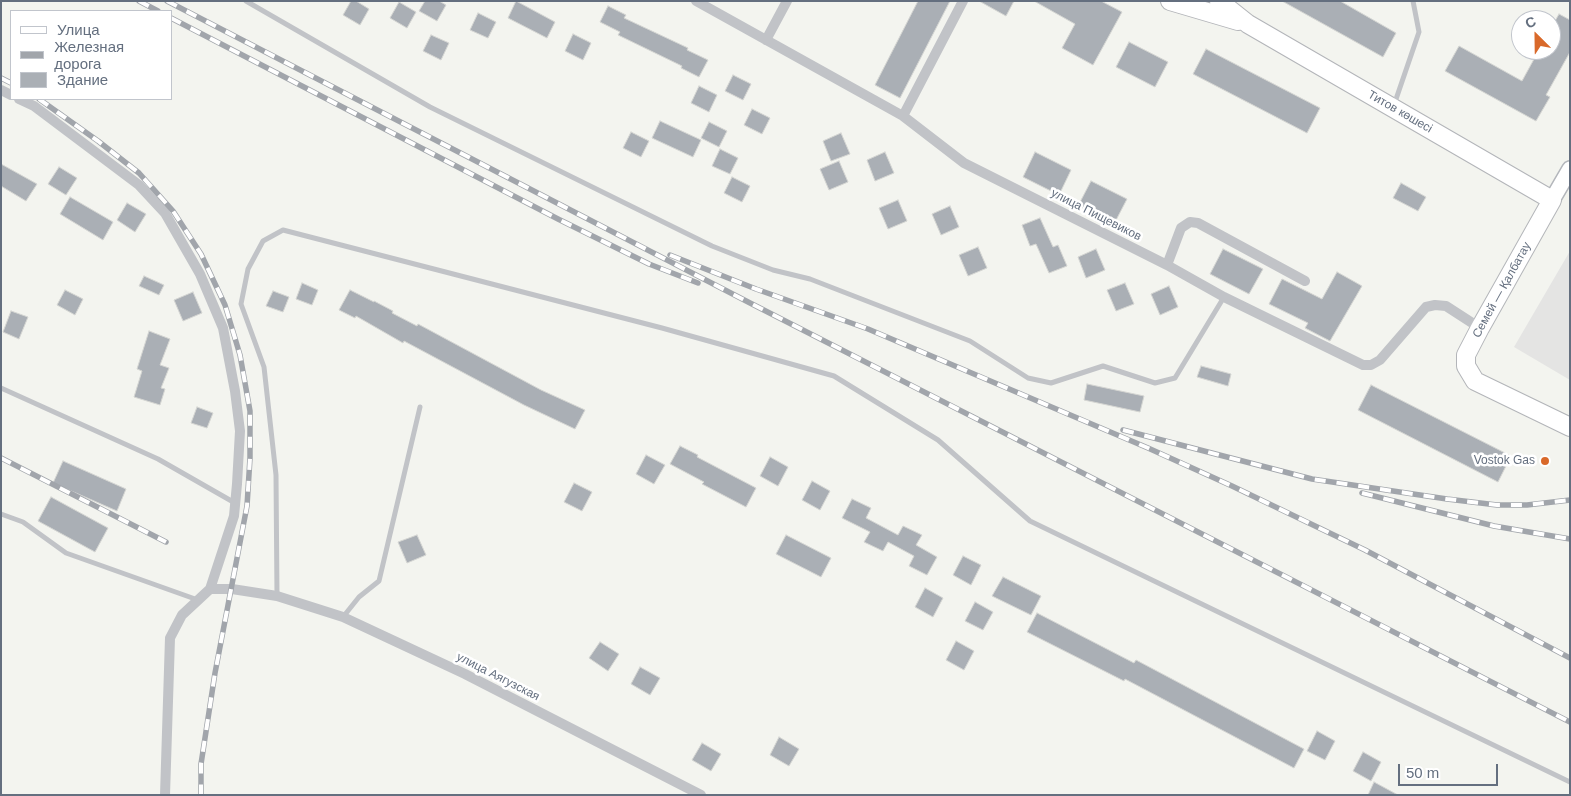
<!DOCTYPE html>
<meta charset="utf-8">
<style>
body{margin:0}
#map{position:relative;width:1571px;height:796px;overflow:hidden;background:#f3f4ef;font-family:Arial,sans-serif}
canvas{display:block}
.frame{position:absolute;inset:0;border:2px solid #646f7f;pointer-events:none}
.legend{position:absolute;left:10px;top:10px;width:162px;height:90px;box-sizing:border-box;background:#fff;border:1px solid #c1c5cc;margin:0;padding:6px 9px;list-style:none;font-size:15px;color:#646f7f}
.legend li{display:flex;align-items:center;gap:10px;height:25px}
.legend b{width:25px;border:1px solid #c1c5cc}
.north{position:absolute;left:1511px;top:10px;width:50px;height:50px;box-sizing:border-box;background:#fff;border:1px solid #c1c5cc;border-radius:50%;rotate:337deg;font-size:14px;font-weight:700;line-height:20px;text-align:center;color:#646f7f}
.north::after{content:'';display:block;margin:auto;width:18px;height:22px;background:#d9692a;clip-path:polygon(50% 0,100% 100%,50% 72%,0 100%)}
.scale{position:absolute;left:1398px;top:764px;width:100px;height:22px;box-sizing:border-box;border:2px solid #646f7f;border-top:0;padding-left:6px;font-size:15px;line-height:18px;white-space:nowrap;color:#646f7f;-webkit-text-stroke:4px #fff;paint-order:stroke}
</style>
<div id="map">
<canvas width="1571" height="796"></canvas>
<div class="frame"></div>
<ul class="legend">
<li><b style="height:6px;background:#fff"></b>Улица</li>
<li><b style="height:6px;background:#a1a5ab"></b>Железная дорога</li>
<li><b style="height:14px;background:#aaafb5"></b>Здание</li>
</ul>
<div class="north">С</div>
<div class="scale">50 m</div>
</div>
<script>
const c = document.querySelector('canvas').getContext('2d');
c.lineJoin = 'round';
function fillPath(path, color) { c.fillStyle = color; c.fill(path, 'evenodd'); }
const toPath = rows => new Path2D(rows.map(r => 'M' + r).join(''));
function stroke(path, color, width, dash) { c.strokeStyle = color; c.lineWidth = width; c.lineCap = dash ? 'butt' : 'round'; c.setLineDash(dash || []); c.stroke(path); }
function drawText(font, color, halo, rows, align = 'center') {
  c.font = font + ' Arial,sans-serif'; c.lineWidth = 5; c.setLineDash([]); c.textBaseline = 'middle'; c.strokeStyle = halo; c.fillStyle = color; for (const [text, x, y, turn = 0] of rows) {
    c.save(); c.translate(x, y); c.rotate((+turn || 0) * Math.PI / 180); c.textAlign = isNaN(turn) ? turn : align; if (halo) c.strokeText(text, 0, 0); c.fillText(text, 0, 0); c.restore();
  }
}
fillPath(toPath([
 [1570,251,1570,380,1514,347]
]), '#e4e4e3');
const building = toPath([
 [351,1,356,1,369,9,360,25,343,15,351,1],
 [425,1,439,1,446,5,437,21,419,11,425,1],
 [516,1,555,22,547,38,508,18,516,1],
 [918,1,950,1,900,98,875,85,918,1],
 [979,1,1014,1,1006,16,979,1],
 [1034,1,1101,1,1122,12,1093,65,1062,48,1075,24,1034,1],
 [1282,1,1340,1,1396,33,1383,57,1282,1],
 [399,2,416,12,407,28,390,18,399,2],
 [608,6,626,15,624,18,688,48,687,50,708,60,699,77,681,68,682,66,618,35,620,32,600,22,608,6],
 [478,13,496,22,488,38,470,30,478,13],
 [1559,14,1570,20,1570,52,1546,95,1550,97,1536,121,1445,71,1459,46,1522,81,1539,50,1551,50,1551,28,1559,14],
 [573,34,591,43,583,60,565,51,573,34],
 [431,35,449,43,441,60,423,51,431,35],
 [1129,42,1168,62,1155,87,1116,67,1129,42],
 [1206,49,1320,108,1307,133,1193,74,1206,49],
 [733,75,751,84,743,100,725,91,733,75],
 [699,86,717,95,709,112,691,103,699,86],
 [752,109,770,118,762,134,744,125,752,109],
 [660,121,701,140,693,157,652,138,660,121],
 [709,122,727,131,719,147,701,138,709,122],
 [631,132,649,141,641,157,623,148,631,132],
 [841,133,850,154,831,161,823,141,841,133],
 [720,149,738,158,730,174,712,166,720,149],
 [885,152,894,173,875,181,867,160,885,152],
 [1035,152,1071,170,1059,195,1023,177,1035,152],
 [839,161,848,182,829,190,820,169,839,161],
 [1,164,37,184,26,201,1,186,1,164],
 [59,167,77,178,66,195,48,184,59,167],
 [732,177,750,186,742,202,724,193,732,177],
 [1091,181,1127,199,1114,224,1078,206,1091,181],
 [1401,183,1426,197,1418,211,1393,198,1401,183],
 [70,197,113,222,103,240,60,214,70,197],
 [898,200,907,221,888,229,879,208,898,200],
 [127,203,146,214,135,232,117,220,127,203],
 [950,206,959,227,941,235,932,214,950,206],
 [1040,218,1053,247,1058,245,1067,266,1049,273,1036,244,1030,246,1022,225,1040,218],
 [978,247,987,268,968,276,959,255,978,247],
 [1096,249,1105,270,1086,278,1078,257,1096,249],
 [1223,249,1263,269,1249,294,1210,274,1223,249],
 [1337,272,1362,286,1330,341,1305,328,1308,323,1269,304,1282,279,1322,299,1337,272],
 [144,276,164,285,159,295,139,286,144,276],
 [302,283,318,290,312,305,296,299,302,283],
 [1125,283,1134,304,1116,311,1107,290,1125,283],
 [1169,286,1178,307,1160,315,1151,294,1169,286],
 [65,290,83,299,75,315,57,305,65,290],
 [350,290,374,302,374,301,393,311,392,313,417,326,418,324,541,390,585,410,575,429,524,405,404,341,403,343,356,316,355,318,339,310,350,290],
 [273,291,289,297,283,312,266,306,273,291],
 [193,292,202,313,183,321,174,300,193,292],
 [11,311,28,317,19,339,3,332,11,311],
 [149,331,170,339,160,365,169,368,161,388,165,389,160,405,134,397,142,371,137,369,149,331],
 [1201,366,1231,374,1228,386,1197,377,1201,366],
 [1087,384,1144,396,1140,412,1084,400,1087,384],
 [1371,385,1511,456,1498,482,1358,410,1371,385],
 [197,407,213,413,207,428,191,423,197,407],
 [680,446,698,455,697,457,756,488,746,507,702,484,704,482,670,464,680,446],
 [646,455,665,465,654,484,636,474,646,455],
 [770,457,788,467,778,486,760,476,770,457],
 [63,461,126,489,117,511,53,483,63,461],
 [812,481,830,491,820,510,802,500,812,481],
 [574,483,592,492,582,511,564,502,574,483],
 [51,497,108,528,95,552,38,521,51,497],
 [852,499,871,508,866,518,898,535,903,526,922,535,916,545,937,557,927,575,909,566,914,556,888,542,883,551,864,542,870,532,842,518,852,499],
 [417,535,426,555,407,563,398,542,417,535],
 [786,535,831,558,821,577,776,554,786,535],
 [963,556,981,565,971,585,953,575,963,556],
 [1003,577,1041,596,1031,615,992,596,1003,577],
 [925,588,943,598,933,617,915,607,925,588],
 [975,602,993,612,983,630,965,621,975,602],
 [1037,613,1134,663,1136,660,1304,749,1294,768,1125,679,1124,681,1027,632,1037,613],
 [956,641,974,651,964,670,946,660,956,641],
 [600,642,619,654,608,671,589,658,600,642],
 [640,667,660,678,650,695,631,684,640,667],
 [1317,731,1335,741,1325,760,1307,751,1317,731],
 [779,737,799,749,789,766,770,755,779,737],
 [702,743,721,754,711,771,692,760,702,743],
 [1363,752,1381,762,1371,781,1353,771,1363,752],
 [1374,782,1398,795,1368,795,1374,782]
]);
fillPath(building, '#aaafb5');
stroke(building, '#d4d5d2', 1);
const secondary = toPath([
 [1552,200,1570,169]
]);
const trunk = toPath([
 [1170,1,1238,21],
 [1219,1,1248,24,1552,200,1480,328,1466,355,1466,366,1475,381,1570,427]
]);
stroke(secondary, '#b3b6bb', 18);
stroke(trunk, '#b3b5b9', 20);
stroke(toPath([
 [246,1,430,107,712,246,773,270,810,279,970,341,1028,378,1051,383,1103,366,1155,383,1175,378,1224,297],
 [1394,105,1419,32,1413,1],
 [1,388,158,459,235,503],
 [1,514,23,522,66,553,198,600],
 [277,596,276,475,264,367,241,304,248,269,263,241,283,230,662,328,834,376,938,440,1030,521,1570,782],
 [343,617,359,597,379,581,420,407]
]), '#c1c3c7', 5);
stroke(toPath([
 [696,1,903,116,964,163,1167,265,1224,297,1363,365,1371,365,1380,360,1426,307,1435,305,1446,306,1480,328],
 [766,40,787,1],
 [1,90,11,95],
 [19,99,34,106,139,185,165,213,200,274,223,328,235,391,240,431,237,484,234,516,210,589],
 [903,116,963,1],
 [1167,265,1181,228,1190,222,1198,223,1305,281],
 [165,795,170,638,182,615,210,589,232,589,277,596,343,617,465,674,701,795]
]), '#c1c3c7', 10);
stroke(secondary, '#fff', 15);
stroke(trunk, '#fff', 18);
const rail = toPath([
 [139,1,158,11],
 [167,1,752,304,1570,722],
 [171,18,558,219,649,264,698,283],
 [1,78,11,83],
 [39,99,98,141,139,173,173,211,201,254,225,305,240,355,250,411,250,458,247,506,215,673,201,764,201,795],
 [670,255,756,289,868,329,1148,448,1232,486,1365,550,1570,658],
 [1123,430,1312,479,1447,499,1497,505,1527,505,1570,500],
 [1,458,166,542],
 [1362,493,1494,526,1570,539]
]);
stroke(rail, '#a1a5ab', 5.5);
stroke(rail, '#fff', 4, [11]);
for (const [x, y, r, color] of [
 [1545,461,5,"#d9692a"]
]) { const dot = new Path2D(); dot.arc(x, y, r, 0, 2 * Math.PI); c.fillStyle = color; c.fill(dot); stroke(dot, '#fff', 2); }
drawText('12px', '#646f7f', '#fff', [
 ["Титов көшесі",1400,112,30],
 ["улица Пищевиков",1096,215,27],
 ["Семей — Қалбатау",1502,290,-61],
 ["улица Аягузская",498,677,27]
]);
drawText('12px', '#646f7f', '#fff', [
 ["Vostok Gas",1535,461]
], 'right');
</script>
